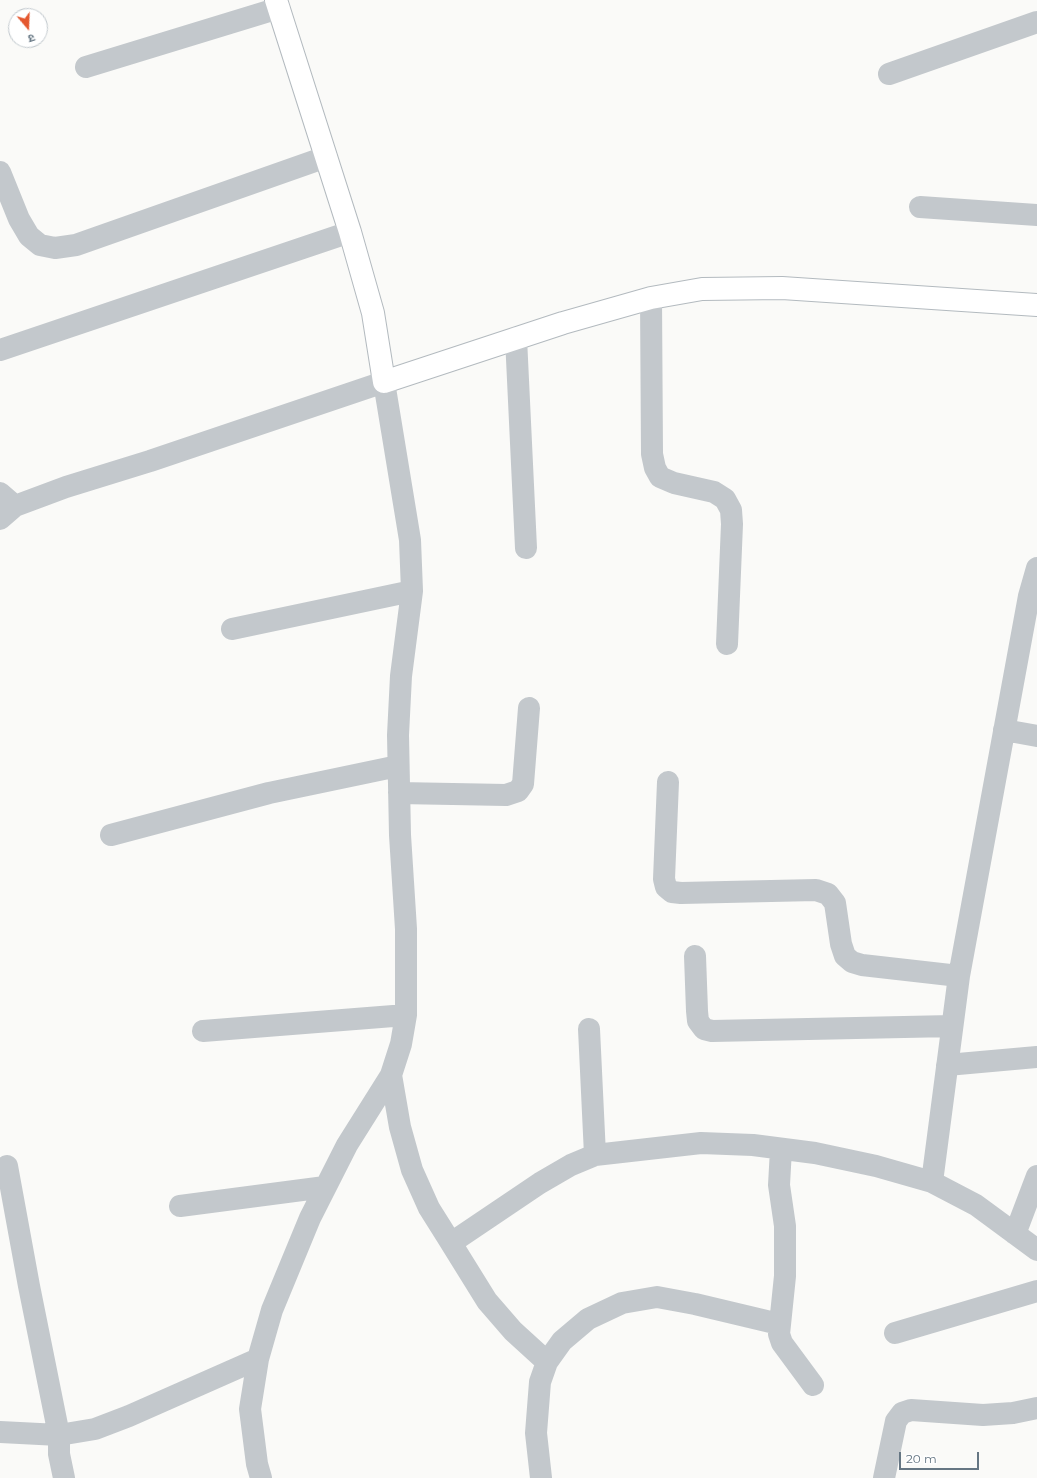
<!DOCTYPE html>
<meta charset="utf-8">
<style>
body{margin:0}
#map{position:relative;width:1037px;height:1478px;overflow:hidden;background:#fafaf8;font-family:Montserrat,"Noto Sans Devanagari",sans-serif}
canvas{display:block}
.north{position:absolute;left:8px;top:8px;width:40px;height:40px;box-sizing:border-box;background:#fff;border:1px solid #c1c8cd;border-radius:50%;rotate:161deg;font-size:11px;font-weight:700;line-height:16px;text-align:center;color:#657683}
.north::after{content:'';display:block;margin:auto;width:14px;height:18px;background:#e4572e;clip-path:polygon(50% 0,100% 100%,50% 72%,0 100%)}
.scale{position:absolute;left:899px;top:1452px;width:80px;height:18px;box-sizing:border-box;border:2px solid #657683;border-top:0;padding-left:5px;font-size:12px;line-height:14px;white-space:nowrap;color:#657683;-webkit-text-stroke:3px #fff;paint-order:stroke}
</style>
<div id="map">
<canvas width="1037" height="1478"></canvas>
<div class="north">उ</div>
<div class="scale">20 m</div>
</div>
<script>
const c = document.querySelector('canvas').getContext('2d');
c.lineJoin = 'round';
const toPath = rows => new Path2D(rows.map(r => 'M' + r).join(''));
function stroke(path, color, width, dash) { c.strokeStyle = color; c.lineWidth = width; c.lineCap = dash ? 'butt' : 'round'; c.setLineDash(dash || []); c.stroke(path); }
const secondary = toPath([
 [276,0,350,232,373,313,384,382,563,323,651,298,702,289,782,288,1037,305]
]);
stroke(secondary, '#b3babf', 24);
stroke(toPath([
 [86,67,279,8],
 [889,74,1037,22],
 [0,172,19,219,29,236,40,245,55,248,76,245,326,157],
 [920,207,1037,215],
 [651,298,652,454,655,468,660,477,674,483,714,492,725,499,731,510,732,524,727,644],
 [516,338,526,548],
 [0,350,350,232],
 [0,493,15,506],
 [0,519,15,506,66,487,150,461,384,382,410,540,412,591,401,676,398,735,400,835,406,929,406,1015,401,1044,391,1075,347,1145,310,1218,272,1310,258,1359,250,1409,257,1464,261,1478],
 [232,629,412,591],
 [1004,730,1037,736],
 [668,782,664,879,666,887,672,892,681,893,816,890,828,894,835,903,841,944,845,956,852,962,862,965,959,976],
 [399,793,506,795,518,791,523,784,529,708],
 [111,835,269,793,398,766],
 [695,956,697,1011,698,1021,704,1029,712,1031,952,1026],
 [589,1029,595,1155],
 [203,1031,406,1015],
 [947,1065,1037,1057],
 [391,1075,400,1127,412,1170,429,1208,451,1243,540,1183,571,1165,595,1155,701,1143,753,1145,815,1153,876,1166,932,1182,976,1205,1037,1250],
 [781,1149,779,1185,785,1226,785,1276,779,1334,782,1343,813,1385],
 [7,1166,29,1286,59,1435,59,1454,64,1478],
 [932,1182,959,976,1029,596,1037,568],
 [180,1206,325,1187],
 [1015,1234,1037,1176],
 [451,1243,487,1301,513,1331,547,1362],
 [895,1333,1037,1291],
 [0,1432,59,1435,95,1429,129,1416,258,1359],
 [541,1478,536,1433,540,1382,547,1362,562,1341,588,1319,622,1303,657,1297,695,1304,779,1324],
 [884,1478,896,1421,902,1413,911,1410,983,1415,1013,1413,1037,1408]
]), '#c3c8cc', 22);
stroke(secondary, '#fff', 22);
</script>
